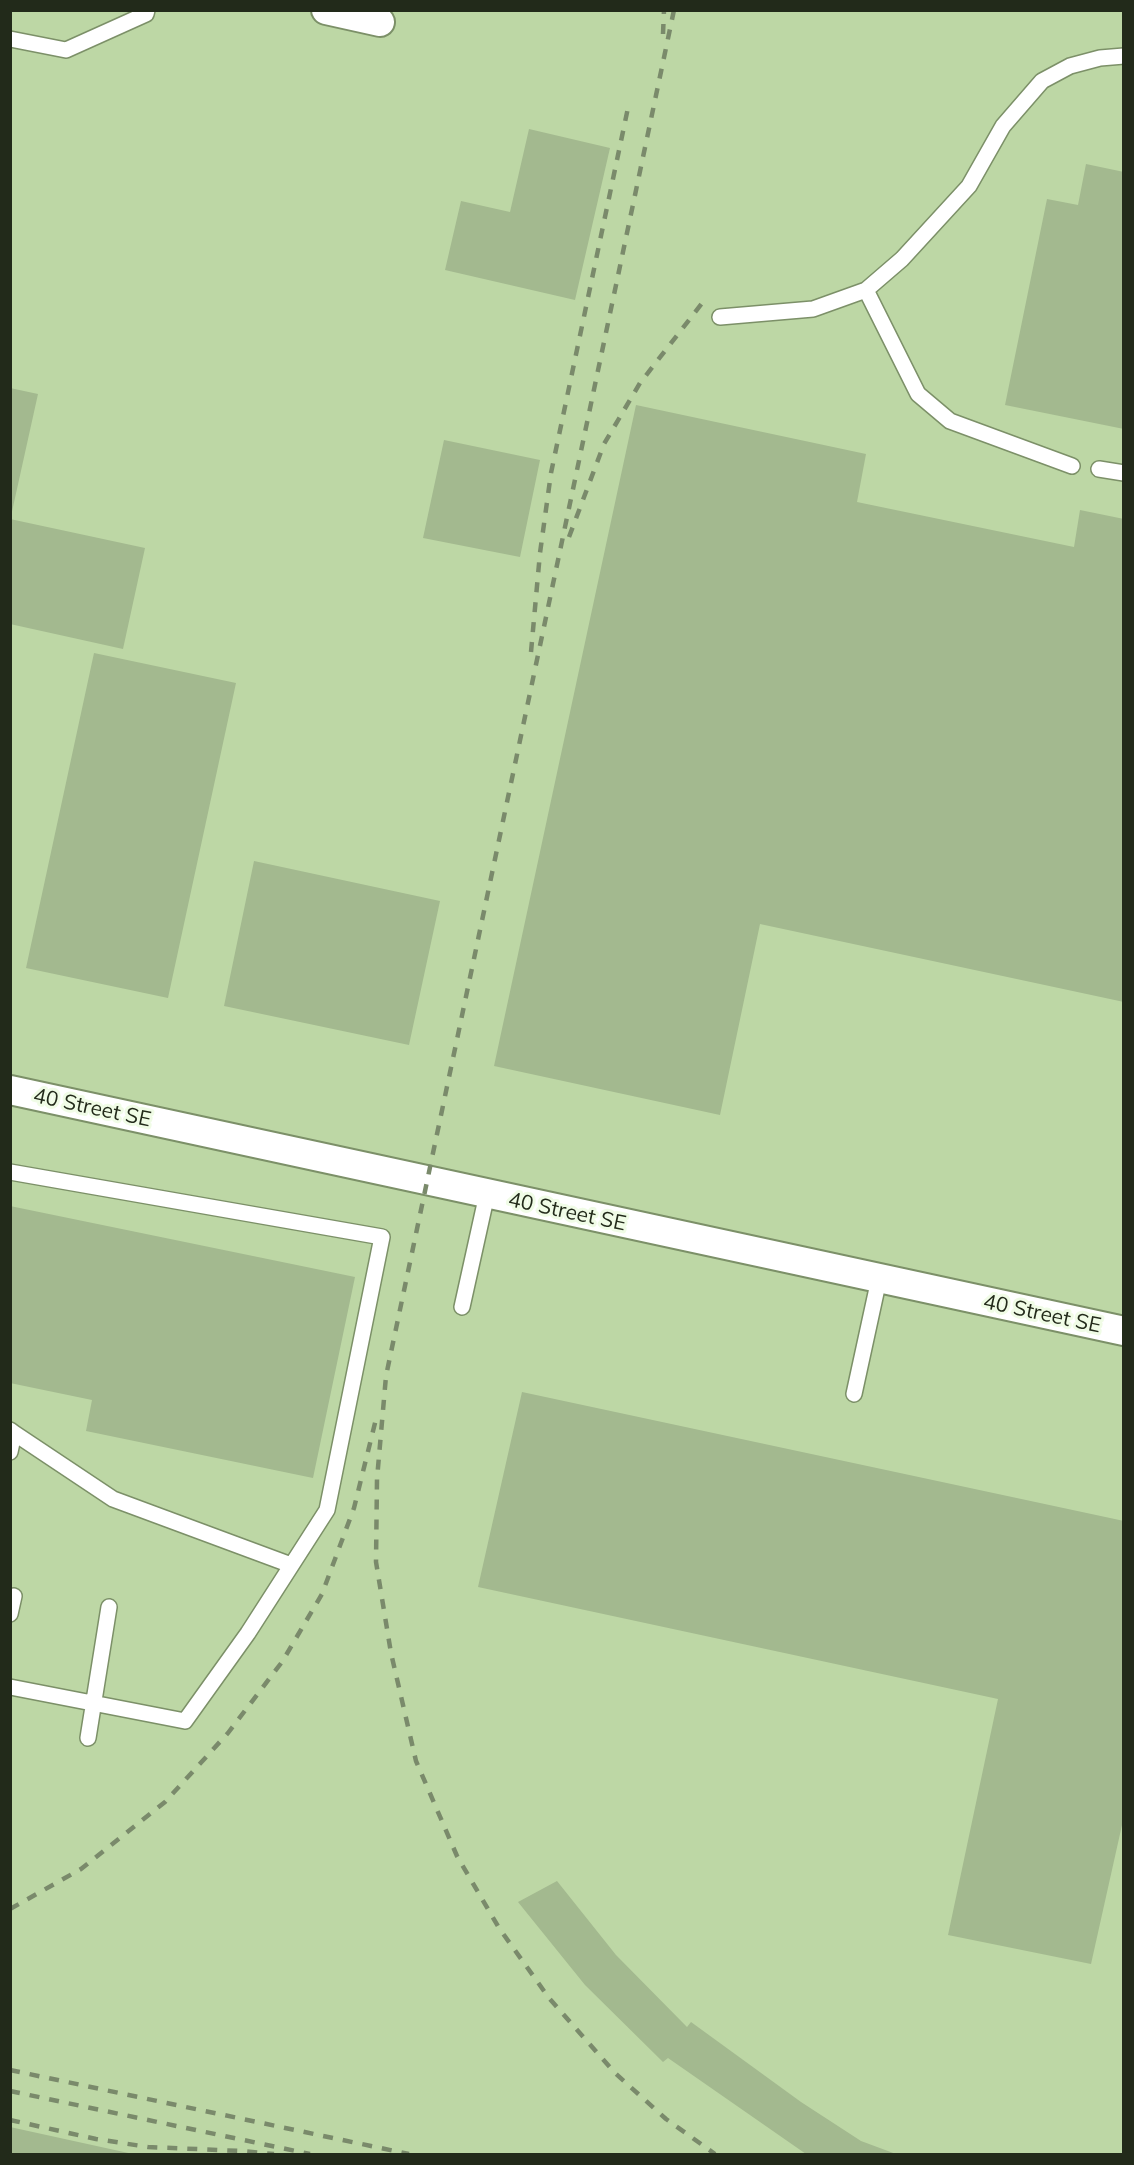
<!DOCTYPE html>
<style>
body{margin:0}
#map{position:relative;width:1134px;height:2165px;overflow:hidden;background:#c8dfb4;font-family:Mulish,sans-serif}
canvas{display:block}
.frame{position:absolute;inset:0;border:12px solid #222a1a;pointer-events:none}
</style>
<div id="map">
<canvas width="1134" height="2165"></canvas>
<div class="frame"></div>
</div>
<script>
const c = document.querySelector('canvas').getContext('2d');
c.lineJoin = 'round';
function fillPath(path, color) { c.fillStyle = color; c.fill(path, 'evenodd'); }
const toPath = rows => new Path2D(rows.map(r => 'M' + r).join(''));
function stroke(path, color, width, dash) { c.strokeStyle = color; c.lineWidth = width; c.lineCap = dash ? 'butt' : 'round'; c.setLineDash(dash || []); c.stroke(path); }
function drawText(font, color, halo, rows, align = 'center') {
  c.font = font + ' Mulish,sans-serif'; c.lineWidth = 6; c.setLineDash([]); c.textBaseline = 'middle'; c.strokeStyle = halo; c.fillStyle = color; for (const [text, x, y, turn = 0] of rows) {
    c.save(); c.translate(x, y); c.rotate((+turn || 0) * Math.PI / 180); c.textAlign = isNaN(turn) ? turn : align; if (halo) c.strokeText(text, 0, 0); c.fillText(text, 0, 0); c.restore();
  }
}
fillPath(toPath([
 [11,11,1123,11,1123,2154,11,2154]
]), '#bdd7a5');
fillPath(toPath([
 [529,129,610,148,575,300,445,270,461,201,510,212],
 [1086,164,1124,172,1124,429,1005,405,1047,199,1078,205],
 [10,388,38,394,11,516,10,516],
 [636,405,866,454,857,502,1074,547,1080,510,1124,519,1124,1002,760,924,720,1115,494,1066],
 [444,440,540,460,520,557,423,538],
 [10,519,145,548,123,649,10,624],
 [94,653,236,683,168,998,26,968],
 [254,861,440,901,409,1045,224,1006],
 [10,1206,355,1277,313,1478,86,1431,92,1400,10,1383],
 [522,1392,1124,1521,1124,1816,1091,1964,948,1935,998,1699,478,1587],
 [557,1881,616,1955,687,2027,691,2022,801,2102,861,2141,896,2154,806,2154,668,2058,663,2062,585,1985,518,1902],
 [10,2127,133,2154,10,2154]
]), '#a3b98f');
const service = toPath([
 [10,39,66,50,146,14,147,10],
 [866,290,918,394,950,421,1072,466],
 [720,317,813,309,866,290,902,259,969,186,1003,126,1042,81,1070,66,1100,58,1124,56],
 [1099,469,1124,473],
 [10,1172,382,1237,327,1510,248,1633,185,1721,10,1687],
 [462,1307,487,1194],
 [854,1394,879,1279],
 [10,1430,14,1433,10,1452],
 [14,1433,113,1499,291,1565],
 [10,1614,14,1596],
 [88,1738,109,1607]
]);
const minor = toPath([
 [326,10,380,22],
 [10,1090,1124,1331]
]);
stroke(service, '#7c9068', 18);
stroke(minor, '#7c9068', 32);
stroke(service, '#fff', 15);
stroke(minor, '#fff', 28);
stroke(toPath([
 [674,10,386,1376,377,1479,376,1562,391,1653,416,1761,457,1856,499,1928,549,1998,615,2073,666,2119,715,2154],
 [663,34,664,10],
 [569,537,604,444,640,383,703,302],
 [531,652,540,553,551,473,629,103],
 [10,1909,81,1869,165,1802,228,1733,282,1662,322,1594,354,1508,376,1419],
 [10,2070,409,2154],
 [10,2091,310,2154],
 [10,2120,96,2139,148,2147,241,2151,274,2154]
]), '#7a8a6b', 4.5, [10, 10]);
drawText('21px', '#222a1a', '#f0fce6', [
 ["40 Street SE",92,1108,12],
 ["40 Street SE",567,1212,12],
 ["40 Street SE",1042,1314,12]
]);
</script>
